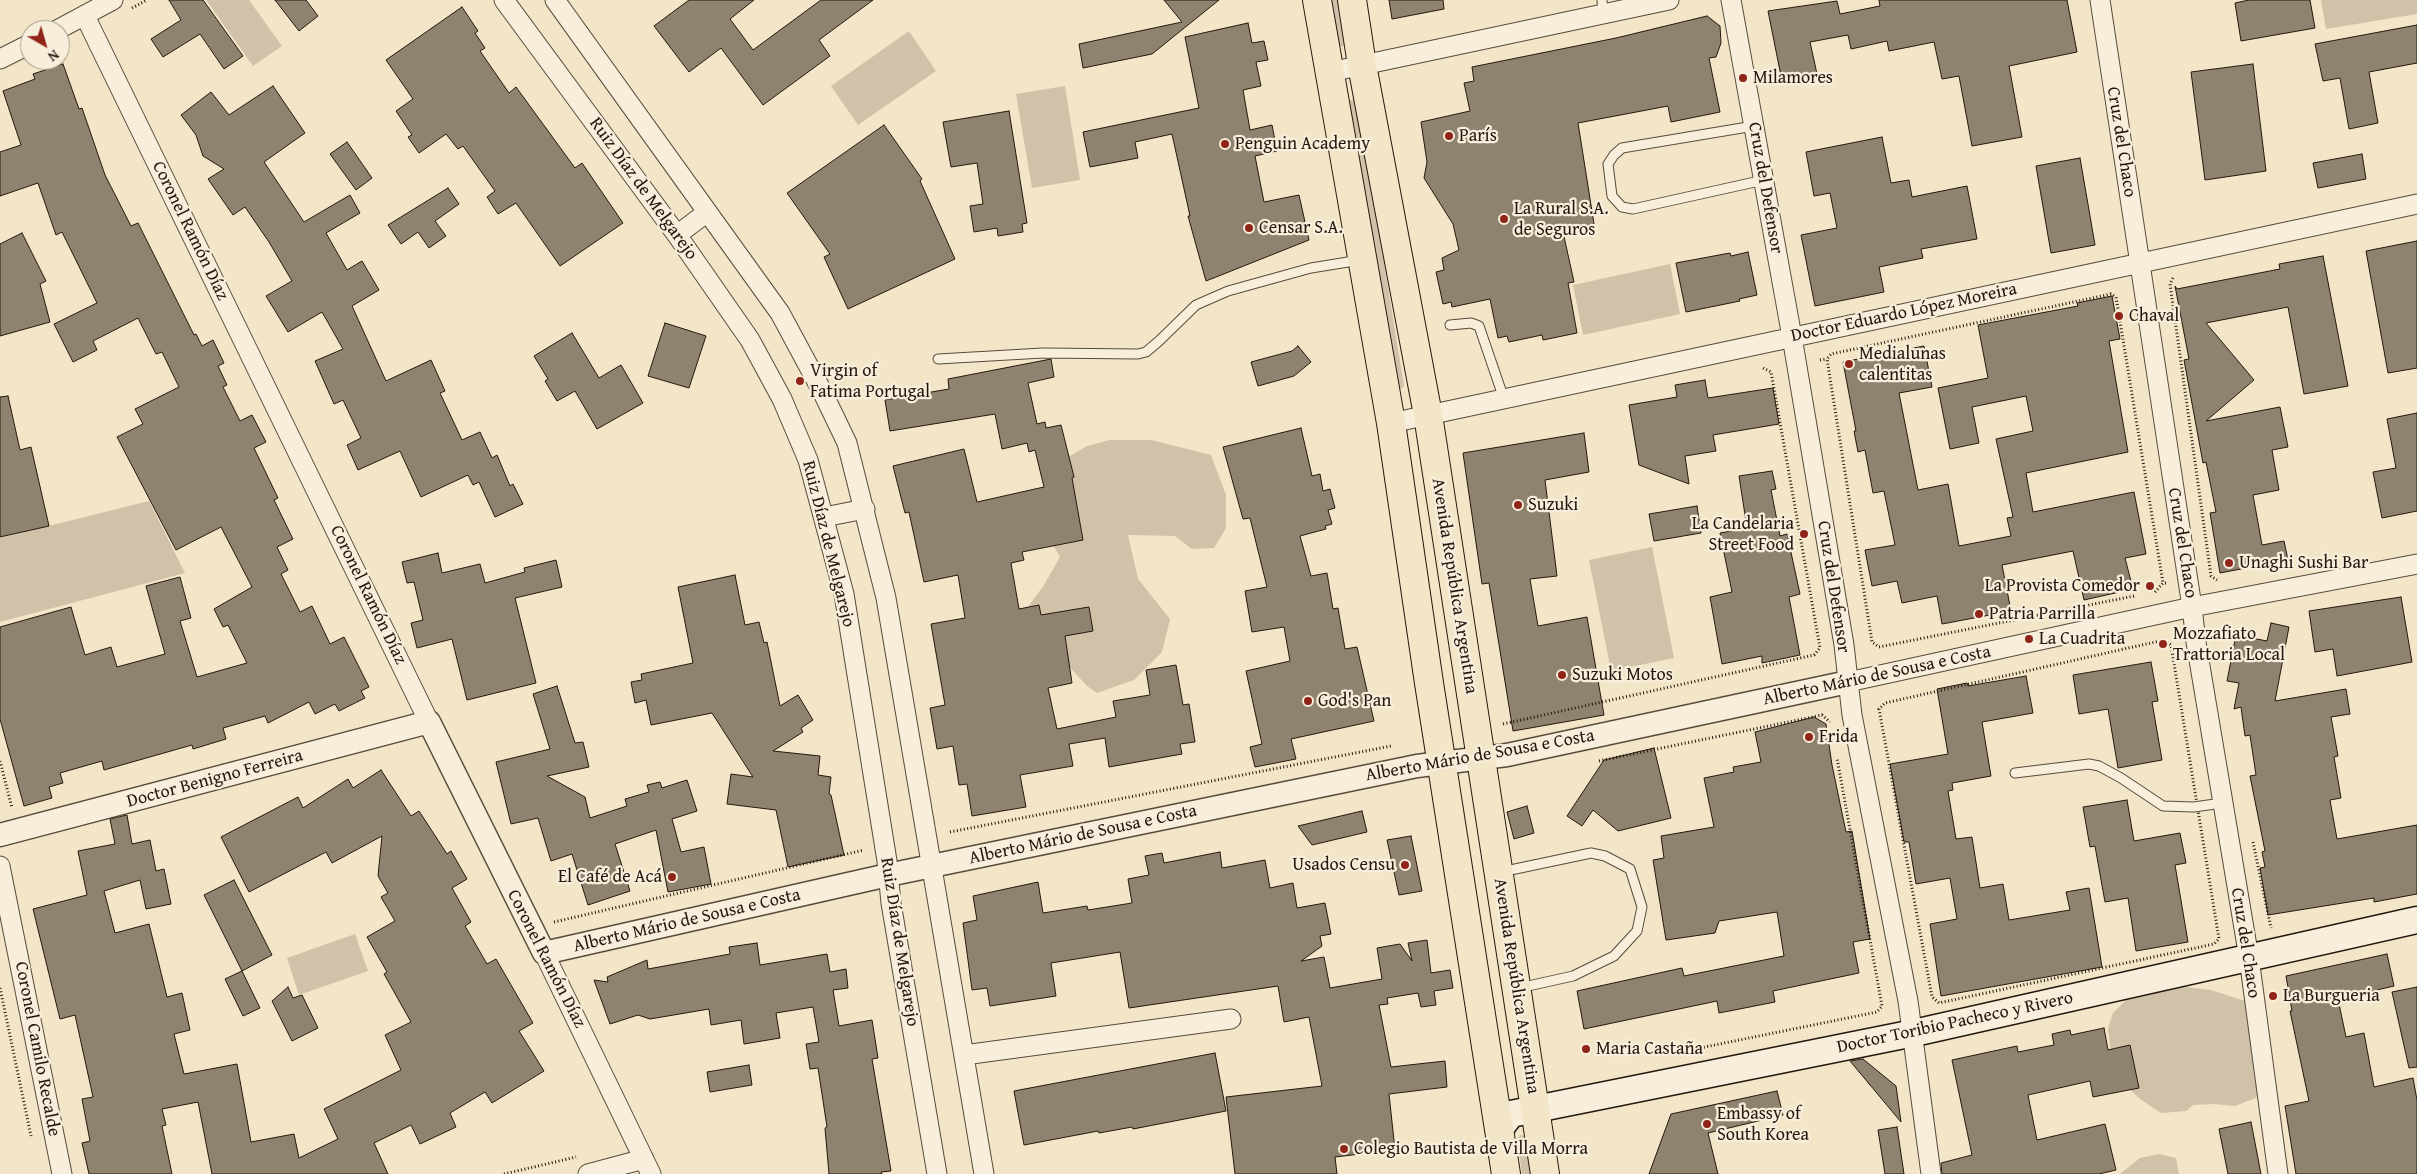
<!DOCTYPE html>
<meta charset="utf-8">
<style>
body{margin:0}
#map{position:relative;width:2417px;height:1174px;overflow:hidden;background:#f2e5c8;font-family:"Gentium Book Plus",serif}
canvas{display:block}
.north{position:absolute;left:20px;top:20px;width:50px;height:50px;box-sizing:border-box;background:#f7eedb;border:1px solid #a39889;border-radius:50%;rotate:142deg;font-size:14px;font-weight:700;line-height:20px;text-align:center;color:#24180e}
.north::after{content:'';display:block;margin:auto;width:18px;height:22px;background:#8f2418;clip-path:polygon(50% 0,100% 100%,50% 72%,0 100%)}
</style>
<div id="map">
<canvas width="2417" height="1174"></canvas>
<div class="north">N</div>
</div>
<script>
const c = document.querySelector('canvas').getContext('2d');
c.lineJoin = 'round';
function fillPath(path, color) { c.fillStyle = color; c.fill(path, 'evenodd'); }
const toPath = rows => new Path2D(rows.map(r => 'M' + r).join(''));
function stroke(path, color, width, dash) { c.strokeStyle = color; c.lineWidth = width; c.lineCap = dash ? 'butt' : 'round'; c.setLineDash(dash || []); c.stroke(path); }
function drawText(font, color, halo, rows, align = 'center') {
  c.font = font + ' "Gentium Book Plus",serif'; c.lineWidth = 4.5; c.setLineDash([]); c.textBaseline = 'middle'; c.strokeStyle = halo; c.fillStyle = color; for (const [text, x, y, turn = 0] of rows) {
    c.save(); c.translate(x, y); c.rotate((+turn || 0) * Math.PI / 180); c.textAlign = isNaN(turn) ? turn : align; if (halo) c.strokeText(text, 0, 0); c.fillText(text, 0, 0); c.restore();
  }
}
fillPath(toPath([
 [206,0,249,0,282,46,253,66],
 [1329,0,1341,0,1346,44,1344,46,1338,46],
 [2321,0,2417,0,2417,14,2326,29],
 [909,31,936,71,858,125,831,86],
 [1065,86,1080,180,1032,188,1016,94],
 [1353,99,1358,103,1404,386,1400,390,1397,391,1347,102],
 [1670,264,1680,314,1583,335,1573,285],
 [1109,440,1151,440,1211,455,1226,495,1226,528,1214,548,1192,549,1175,536,1128,535,1138,579,1170,619,1162,652,1134,680,1097,693,1087,686,1022,615,1044,585,1060,557,1052,543,1054,465,1087,446],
 [149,501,185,573,0,622,0,538],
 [1652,547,1674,658,1611,671,1589,560],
 [355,934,368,971,299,995,287,958],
 [2177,986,2211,990,2248,1002,2261,1077,2256,1098,2235,1106,2214,1104,2193,1105,2186,1111,2161,1113,2140,1099,2121,1081,2111,1054,2108,1029,2113,1013,2133,993],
 [1520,1135,1526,1136,1533,1174,1522,1174,1517,1139],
 [2159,1154,2176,1158,2179,1174,2120,1174,2140,1158]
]), '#cfc2a8');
const building = toPath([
 [169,0,203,0,243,56,224,69,200,34,163,57,151,39,181,20,169,0],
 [275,0,306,0,318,16,299,31,275,0],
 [689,0,754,0,730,19,753,50,821,0,873,0,819,40,830,56,763,105,721,48,689,72,654,26,689,0],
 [1164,0,1219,0,1152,54,1083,68,1079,44,1182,22,1164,0],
 [1389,0,1443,0,1444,9,1392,19,1389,0],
 [1879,0,2067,0,2077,52,2009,66,2022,137,1972,146,1959,76,1942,79,1934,42,1889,51,1887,41,1851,49,1848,35,1810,42,1817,74,1782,81,1768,11,1837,1,1840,14,1880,6,1879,0],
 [2249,0,2310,0,2315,28,2241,41,2235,3,2249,0],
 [462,7,478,31,475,33,485,48,480,51,509,93,516,87,575,168,582,163,623,223,560,266,516,203,498,214,487,197,495,191,463,146,458,149,446,134,419,153,408,137,412,135,396,111,413,99,386,60,462,7],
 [1707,16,1720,26,1721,43,1716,57,1709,58,1720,112,1671,122,1668,106,1578,123,1594,224,1563,232,1574,282,1568,283,1577,333,1543,340,1542,335,1509,342,1507,336,1498,338,1490,299,1452,307,1451,302,1443,304,1436,272,1444,270,1442,258,1459,250,1453,224,1424,178,1427,162,1421,122,1470,111,1464,83,1474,81,1472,67,1616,38,1707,16],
 [1248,23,1252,43,1264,41,1268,60,1256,62,1261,86,1243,90,1250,130,1272,125,1277,151,1255,156,1264,202,1299,195,1309,240,1206,281,1188,216,1190,216,1172,134,1135,142,1138,158,1090,167,1083,132,1199,108,1185,37,1248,23],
 [2417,25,2417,63,2369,72,2378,123,2349,129,2340,78,2323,81,2315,44,2417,25],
 [63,64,79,109,82,108,105,175,131,226,138,223,194,335,196,334,202,346,213,340,224,363,218,366,227,385,223,387,240,421,252,415,266,442,254,448,278,498,274,500,293,539,277,547,288,570,281,574,300,612,312,606,330,644,344,637,369,687,361,691,365,698,339,711,335,704,315,714,309,702,268,723,265,716,223,728,226,739,193,749,192,745,104,770,102,761,60,773,63,783,49,787,52,798,24,806,0,719,0,627,71,607,85,655,111,647,117,667,165,654,146,586,180,577,191,618,180,621,197,677,247,663,228,625,223,627,214,609,252,587,221,527,176,550,117,437,143,424,135,409,179,387,162,352,156,354,138,318,93,341,97,350,73,362,54,324,97,303,62,232,56,235,38,183,0,196,0,152,21,145,3,91,35,79,33,74,63,64],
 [2253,64,2266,171,2205,180,2191,72,2253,64],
 [273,86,305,133,264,162,304,222,350,195,360,213,326,233,347,270,362,261,379,290,352,306,386,381,431,360,445,391,440,393,462,440,480,432,492,458,497,455,510,486,513,484,523,504,495,517,479,482,473,485,468,475,421,497,400,451,358,470,347,445,361,438,343,400,334,404,315,361,343,349,322,312,288,332,266,296,292,281,269,242,245,207,233,215,208,179,224,169,203,156,196,135,181,115,211,92,229,115,273,86],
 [1009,111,1027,223,1022,224,1023,232,998,236,997,228,974,232,970,206,983,204,977,163,951,167,943,122,1009,111],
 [884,125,922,179,920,181,955,259,848,309,824,257,830,254,787,193,884,125],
 [1882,137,1891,183,1909,180,1912,197,1967,186,1977,239,1921,249,1923,258,1879,267,1884,292,1815,306,1801,235,1837,228,1830,193,1814,196,1806,152,1882,137],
 [347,142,372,178,356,190,330,154,347,142],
 [2362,154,2366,179,2318,188,2313,163,2362,154],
 [2080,158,2095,245,2051,253,2036,166,2080,158],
 [448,188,459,204,435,221,446,236,429,248,418,232,401,244,388,225,448,188],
 [22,233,46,281,40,284,50,322,0,336,0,244,22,233],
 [2417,241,2417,368,2388,373,2366,251,2417,241],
 [1748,252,1757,295,1739,299,1740,301,1686,312,1676,263,1730,253,1731,256,1748,252],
 [2323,256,2348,386,2304,394,2288,307,2206,323,2254,380,2206,421,2280,407,2288,447,2272,450,2279,490,2253,495,2262,545,2284,541,2288,560,2220,573,2210,513,2216,512,2206,462,2203,463,2184,360,2189,359,2175,286,2177,289,2280,269,2279,264,2323,256],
 [2112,296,2120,339,2109,341,2128,452,2026,473,2033,512,2134,492,2146,554,2125,558,2133,589,2084,600,2073,551,2002,565,2011,611,1942,624,1937,596,1902,603,1897,581,1872,586,1865,550,1895,545,1884,491,1873,493,1865,450,1858,452,1854,431,1856,431,1843,362,1924,346,1932,387,1899,393,1918,490,1948,484,1959,546,2011,536,2007,518,2013,517,1996,439,2033,431,2026,396,1972,407,1979,443,1950,449,1938,388,1988,378,1978,325,2078,306,2077,303,2112,296],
 [665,323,706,336,689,388,648,376,665,323],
 [572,333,599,378,621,365,643,403,597,429,575,391,557,401,545,381,548,379,534,356,572,333],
 [1298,346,1311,362,1294,376,1258,386,1251,362,1292,351,1298,346],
 [1051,359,1054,377,1028,383,1037,424,1045,422,1046,428,1061,425,1074,477,1072,478,1083,540,1022,552,1024,560,1011,563,1019,609,1039,605,1041,615,1089,607,1093,631,1065,636,1072,683,1048,688,1057,729,1116,717,1113,701,1150,695,1146,670,1176,665,1183,705,1189,704,1195,742,1180,744,1182,754,1109,767,1105,738,1069,744,1073,766,1020,775,1026,807,972,816,967,784,959,785,953,746,937,749,930,708,945,705,931,624,965,618,958,575,924,582,909,512,905,513,893,466,964,449,977,502,1044,487,1035,450,1029,452,1027,443,1002,449,995,414,890,431,885,400,949,389,948,379,1051,359],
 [1705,380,1708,398,1773,388,1779,424,1713,435,1716,451,1685,456,1689,484,1639,465,1629,405,1677,397,1675,385,1705,380],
 [8,396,20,450,31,447,49,526,0,537,0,397,8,396],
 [2417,413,2417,511,2382,518,2373,472,2396,468,2387,419,2417,413],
 [1301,428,1312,476,1320,474,1323,491,1330,489,1335,508,1328,510,1332,524,1325,526,1326,529,1300,536,1311,576,1327,573,1333,609,1338,608,1345,649,1357,647,1374,721,1291,739,1296,759,1255,767,1250,747,1262,744,1246,671,1290,661,1284,627,1252,632,1245,591,1267,587,1250,518,1243,519,1223,447,1301,428],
 [1584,433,1589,472,1545,480,1557,576,1530,579,1538,626,1587,617,1604,715,1513,731,1489,583,1482,584,1463,453,1584,433],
 [1772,471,1776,489,1771,490,1780,536,1787,534,1800,594,1789,597,1800,655,1762,663,1762,656,1722,664,1710,597,1732,592,1720,533,1747,528,1739,476,1772,471],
 [1697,506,1701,533,1654,541,1649,514,1697,506],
 [438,553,442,573,480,564,485,583,525,572,524,568,556,560,562,587,515,598,536,683,467,700,452,639,417,648,411,623,423,620,414,582,407,583,402,562,438,553],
 [735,575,745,625,759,622,764,643,767,642,780,706,798,695,813,720,801,728,803,732,773,751,820,756,818,775,831,777,829,794,831,795,844,855,788,867,776,810,727,804,731,774,753,777,712,713,651,725,646,700,635,703,631,682,642,680,641,674,693,663,678,587,735,575],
 [2401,597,2412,662,2337,676,2333,649,2315,652,2309,611,2401,597],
 [2271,623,2289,627,2275,701,2346,689,2350,714,2331,717,2338,756,2334,757,2341,798,2330,800,2337,839,2417,825,2417,894,2374,902,2374,898,2268,915,2260,868,2265,867,2262,852,2265,851,2250,776,2256,775,2250,735,2245,736,2241,707,2234,709,2239,683,2227,681,2236,635,2267,641,2271,623],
 [2151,662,2158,701,2152,702,2162,760,2118,768,2108,709,2079,714,2073,675,2151,662],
 [2026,676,2033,713,1982,722,1991,776,1952,783,1953,790,1948,791,1956,839,1972,837,1980,888,2003,884,2009,920,2070,910,2066,892,2089,888,2102,967,1941,996,1930,924,1957,919,1950,878,1916,884,1909,842,1904,842,1890,764,1948,754,1937,689,1967,683,1968,686,2026,676],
 [557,686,575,743,583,742,589,767,547,776,585,797,590,818,627,806,625,799,649,792,647,785,660,782,662,788,687,780,697,811,672,819,681,852,704,847,711,884,668,892,656,830,615,844,630,891,588,905,572,854,551,861,538,818,511,824,496,762,550,749,533,694,557,686],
 [1814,717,1826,724,1832,765,1846,832,1852,831,1870,939,1853,942,1859,973,1773,991,1775,1002,1719,1013,1717,1001,1584,1029,1577,991,1682,968,1684,976,1784,956,1777,912,1719,921,1715,933,1666,940,1653,860,1664,858,1661,836,1714,827,1704,778,1734,772,1733,767,1761,762,1755,732,1814,717],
 [1654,748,1671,818,1618,831,1593,810,1582,826,1567,816,1604,760,1654,748],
 [381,770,411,816,419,811,447,854,451,851,467,879,452,888,471,922,465,926,487,964,496,959,533,1023,519,1031,544,1071,492,1103,485,1092,450,1113,456,1127,420,1144,411,1125,374,1143,388,1174,212,1174,198,1102,162,1109,166,1125,162,1126,172,1174,89,1174,82,1143,90,1141,82,1099,93,1097,75,1015,60,1019,33,909,87,895,78,851,115,844,110,819,127,815,132,844,150,840,156,871,164,869,171,904,146,909,140,880,104,891,115,933,149,924,167,997,182,993,190,1030,174,1034,184,1074,237,1064,251,1142,294,1134,299,1158,338,1139,324,1109,401,1070,385,1035,411,1022,384,974,387,972,367,937,395,921,381,897,388,893,378,876,382,836,332,863,326,852,249,892,221,837,298,797,303,808,348,779,353,788,381,770],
 [2127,800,2134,841,2180,833,2186,863,2175,865,2188,942,2136,951,2128,898,2105,902,2095,846,2090,847,2083,807,2127,800],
 [1527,806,1534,833,1514,839,1507,812,1527,806],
 [1362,811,1367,832,1312,845,1298,826,1362,811],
 [1411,836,1422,891,1399,895,1387,840,1411,836],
 [1220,852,1222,868,1265,860,1270,888,1293,883,1297,908,1325,903,1331,934,1320,936,1322,946,1301,961,1324,957,1330,988,1382,979,1377,948,1400,944,1412,961,1408,943,1427,940,1431,973,1450,970,1453,988,1434,991,1436,1005,1421,1007,1418,993,1387,998,1388,1004,1379,1005,1391,1067,1445,1061,1447,1087,1389,1094,1395,1150,1335,1157,1337,1174,1235,1174,1226,1097,1322,1086,1309,1017,1284,1022,1278,986,1129,1008,1120,952,1051,963,1056,996,990,1006,987,988,972,990,963,923,977,920,973,896,1038,882,1043,913,1087,906,1088,910,1132,903,1128,879,1149,875,1145,856,1162,853,1164,863,1220,852],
 [234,880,272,955,242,971,204,895,234,880],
 [757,943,760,965,827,954,830,972,846,969,848,988,833,990,839,1026,872,1020,878,1058,872,1059,891,1171,881,1172,882,1174,829,1174,825,1128,827,1127,818,1068,810,1069,806,1044,819,1042,813,1007,776,1013,780,1038,744,1044,741,1020,711,1025,709,1009,650,1019,638,1015,610,1024,594,980,608,982,607,977,647,960,648,969,730,954,729,947,757,943],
 [2387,954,2394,986,2338,999,2346,1037,2364,1033,2374,1087,2413,1078,2417,1100,2417,1174,2296,1174,2285,1106,2309,1101,2290,1011,2292,1011,2286,976,2387,954],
 [242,971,260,1008,243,1016,225,979,242,971],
 [288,987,293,998,302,995,318,1028,292,1041,272,1001,288,987],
 [2417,987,2417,1067,2409,1068,2392,992,2417,987],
 [2104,1028,2108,1050,2130,1045,2139,1088,2093,1097,2090,1081,2028,1095,2037,1140,2105,1124,2116,1170,2099,1174,1942,1174,1941,1163,1972,1155,1952,1060,2017,1046,2018,1052,2054,1045,2052,1034,2070,1030,2071,1035,2104,1028],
 [1215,1053,1226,1111,1133,1129,1132,1127,1099,1133,1098,1131,1024,1145,1014,1091,1215,1053],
 [1863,1059,1896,1086,1901,1122,1850,1061,1863,1059],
 [749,1065,752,1085,710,1092,707,1072,749,1065],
 [1777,1091,1783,1115,1708,1133,1718,1174,1649,1174,1671,1114,1777,1091],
 [2251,1122,2261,1174,2228,1174,2219,1129,2251,1122],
 [1897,1127,1904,1174,1885,1174,1878,1130,1897,1127]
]);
fillPath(building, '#8f836f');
stroke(building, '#24180e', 1);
const service = toPath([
 [1602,0,1603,14],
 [1754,126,1622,148,1614,155,1608,164,1612,196,1622,207,1633,209,1764,180],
 [1450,325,1471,323,1479,326,1504,399],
 [938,359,1043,353,1138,354,1146,352,1159,341,1196,305,1228,291,1311,268,1348,262,1359,256],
 [2015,773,2089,764,2099,766,2121,778,2163,806,2194,807,2222,803],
 [1501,872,1591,853,1605,856,1630,869,1642,907,1637,931,1614,956,1573,976,1519,988]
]);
const minor = toPath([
 [504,0,677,235,750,340,782,399,808,460,844,594,887,861,891,903,937,1174],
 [555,0,780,313,822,391,847,443,886,598,984,1174],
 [1731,0,1792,337,1844,645,1852,715,1908,1001,1931,1174],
 [2100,0,2192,607,2196,642,2249,958,2278,1174],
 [85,16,429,722],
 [57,30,113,0],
 [0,59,30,44],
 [1330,72,1669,0],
 [677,235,706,213],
 [1391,423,2417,204],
 [824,517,865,509],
 [1848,682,2192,607,2417,564],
 [0,866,62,1174],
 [544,953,651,1174],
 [964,1055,1231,1019],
 [588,1174,644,1159]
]);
const tertiary = toPath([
 [0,835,429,722,544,953,888,875,1417,766,1507,755,1848,682]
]);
const secondary = toPath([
 [1499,1130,1511,1114,1914,1033,2417,920]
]);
const trunk = toPath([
 [1317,0,1391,423,1429,683,1506,1174],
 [1352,0,1362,65,1428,415,1545,1174]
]);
stroke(service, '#584b3c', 11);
stroke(minor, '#584b3c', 21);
stroke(tertiary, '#584b3c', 25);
stroke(secondary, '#24180e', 29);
stroke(trunk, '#24180e', 30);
stroke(toPath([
 [132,8,147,0],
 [2173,278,2170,284,2211,576,2217,580],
 [1820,360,1827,359],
 [2155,592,2163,583,2167,583],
 [2134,596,1879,647,1872,642,1827,359,1831,354,2111,294,2116,297,2163,583],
 [2164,640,2171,645,2219,939,2214,944,1939,1003,1932,997,1879,709,1885,703,2164,640],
 [1503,724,1814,655,1820,648,1771,372,1761,367],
 [0,761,12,808],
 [1599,761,1822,715,1830,722],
 [950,832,1391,746],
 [2253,842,2271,928],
 [554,922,864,850],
 [0,988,31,1136],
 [1690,1050,1877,1012,1882,1006,1837,758],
 [504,1174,576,1157]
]), '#24180e', 3, [1, 2.5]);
stroke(service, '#f7eedb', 9);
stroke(minor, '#f7eedb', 19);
stroke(tertiary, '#f7eedb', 22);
stroke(secondary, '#f7eedb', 26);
stroke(trunk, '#f2e5c8', 28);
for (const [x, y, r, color] of [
 [1743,78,5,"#8f2418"],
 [1449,136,5,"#8f2418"],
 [1225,144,5,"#8f2418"],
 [1504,219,5,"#8f2418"],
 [1249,228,5,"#8f2418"],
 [2119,316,5,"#8f2418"],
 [1849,364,5,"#8f2418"],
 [800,381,5,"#8f2418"],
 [1518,505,5,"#8f2418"],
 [1804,534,5,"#8f2418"],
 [2229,563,5,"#8f2418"],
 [2150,586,5,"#8f2418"],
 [1979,614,5,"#8f2418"],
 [2029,639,5,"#8f2418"],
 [2163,644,5,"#8f2418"],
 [1562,675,5,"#8f2418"],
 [1308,701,5,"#8f2418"],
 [1809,737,5,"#8f2418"],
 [1405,865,5,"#8f2418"],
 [672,877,5,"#8f2418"],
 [2273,996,5,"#8f2418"],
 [1586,1049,5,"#8f2418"],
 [1707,1124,5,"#8f2418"],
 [1344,1149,5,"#8f2418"]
]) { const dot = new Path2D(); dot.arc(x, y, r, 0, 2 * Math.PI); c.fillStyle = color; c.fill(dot); stroke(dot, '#f7eedb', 2); }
drawText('18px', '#24180e', '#f7eedb', [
 ["Milamores",1753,78],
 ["París",1459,136],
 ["Penguin Academy",1235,144],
 ["La Rural S.A.",1514,209],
 ["de Seguros",1514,230],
 ["Censar S.A.",1259,228],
 ["Chaval",2129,316],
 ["Medialunas",1859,354],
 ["calentitas",1859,375],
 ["Virgin of",810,371],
 ["Fatima Portugal",810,392],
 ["Suzuki",1528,505],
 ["La Candelaria",1794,524,"right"],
 ["Street Food",1794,545,"right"],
 ["Unaghi Sushi Bar",2239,563],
 ["La Provista Comedor",2140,586,"right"],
 ["Patria Parrilla",1989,614],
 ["Mozzafiato",2173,634],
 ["Trattoria Local",2173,655],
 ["La Cuadrita",2039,639],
 ["Suzuki Motos",1572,675],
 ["God's Pan",1318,701],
 ["Frida",1819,737],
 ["Usados Censu",1395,865,"right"],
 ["El Café de Acá",662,877,"right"],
 ["La Burgueria",2283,996],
 ["Maria Castaña",1596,1049],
 ["Embassy of",1717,1114],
 ["South Korea",1717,1135],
 ["Colegio Bautista de Villa Morra",1354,1149]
], 'left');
drawText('18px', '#24180e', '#f7eedb', [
 ["Cruz del Chaco",2121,142,81],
 ["Cruz del Defensor",1765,188,80],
 ["Ruiz Díaz de Melgarejo",643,189,54],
 ["Coronel Ramón Díaz",190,231,64],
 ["Doctor Eduardo López Moreira",1904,313,-12],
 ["Cruz del Chaco",2182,543,81],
 ["Ruiz Díaz de Melgarejo",828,544,76],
 ["Avenida República Argentina",1454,586,81],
 ["Cruz del Defensor",1833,587,81],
 ["Coronel Ramón Díaz",368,595,64],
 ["Alberto Mário de Sousa e Costa",1877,676,-12],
 ["Alberto Mário de Sousa e Costa",1480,756,-10],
 ["Doctor Benigno Ferreira",215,779,-15],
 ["Alberto Mário de Sousa e Costa",1083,835,-12],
 ["Alberto Mário de Sousa e Costa",687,921,-13],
 ["Ruiz Díaz de Melgarejo",899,942,81],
 ["Cruz del Chaco",2245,943,81],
 ["Coronel Ramón Díaz",546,959,63],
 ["Avenida República Argentina",1516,986,81],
 ["Doctor Toribio Pacheco y Rivero",1955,1023,-12],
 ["Coronel Camilo Recalde",37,1049,79]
]);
</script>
